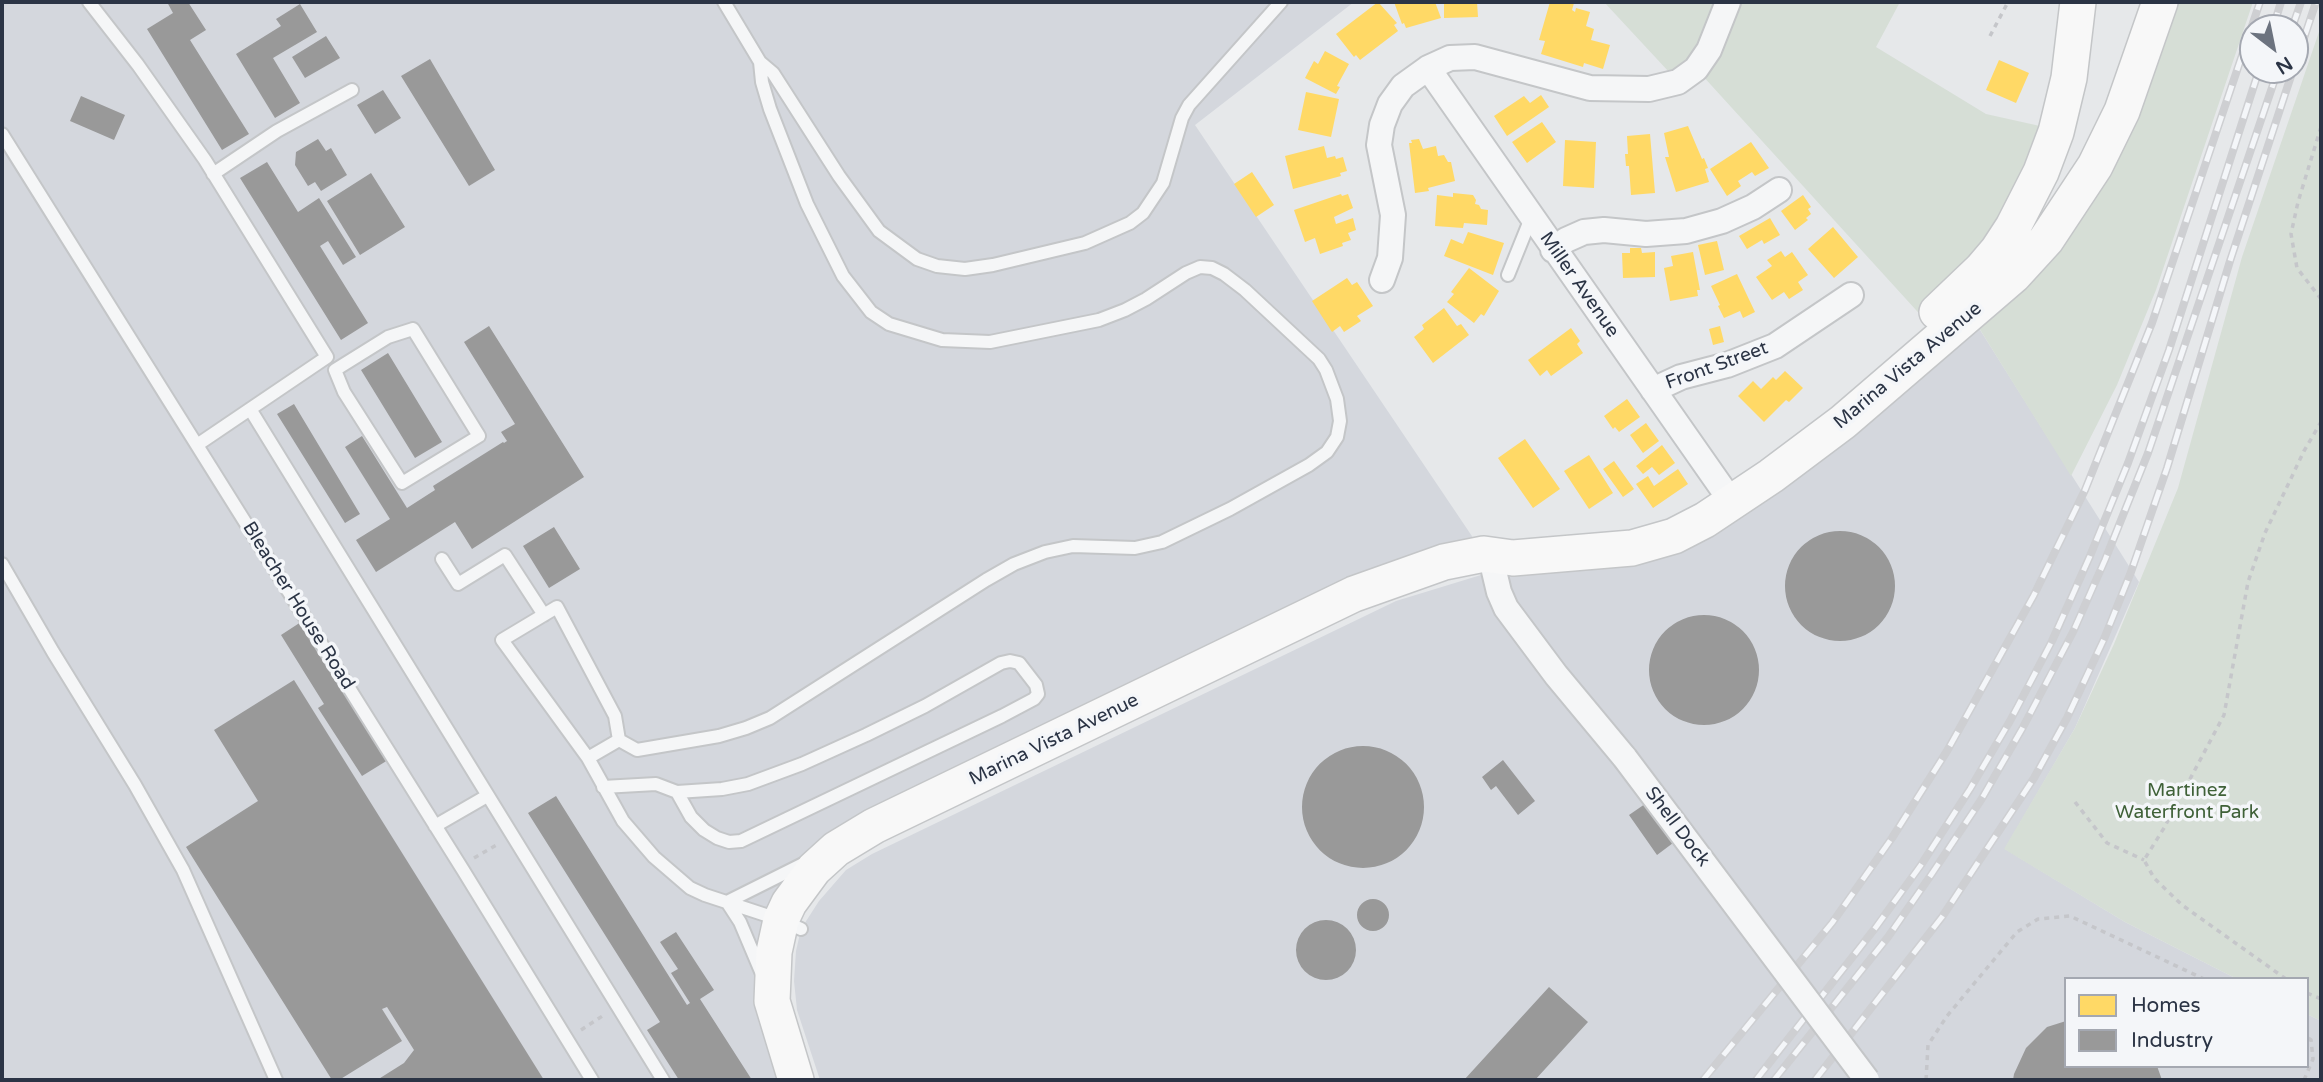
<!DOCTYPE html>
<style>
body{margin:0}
#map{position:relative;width:2323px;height:1082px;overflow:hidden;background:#e6e8ea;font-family:"Varela Round",sans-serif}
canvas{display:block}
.frame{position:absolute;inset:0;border:4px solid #2b3445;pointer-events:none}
.legend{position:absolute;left:2064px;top:977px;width:245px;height:91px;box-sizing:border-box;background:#f4f6f9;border:2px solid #a4a8b1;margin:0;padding:9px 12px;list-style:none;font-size:21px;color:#2b3445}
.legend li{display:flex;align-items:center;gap:14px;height:35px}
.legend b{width:35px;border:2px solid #a4a8b1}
.north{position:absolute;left:2239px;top:14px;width:70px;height:70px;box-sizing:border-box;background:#f4f6f9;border:2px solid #a4a8b1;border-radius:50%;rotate:148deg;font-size:19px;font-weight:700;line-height:28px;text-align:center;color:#2b3445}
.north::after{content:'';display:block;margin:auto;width:24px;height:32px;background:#6c737f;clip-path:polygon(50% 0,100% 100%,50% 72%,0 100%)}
</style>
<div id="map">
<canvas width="2323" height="1082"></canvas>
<div class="frame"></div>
<ul class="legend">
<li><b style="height:19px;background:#ffd966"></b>Homes</li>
<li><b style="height:19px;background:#999"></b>Industry</li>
</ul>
<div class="north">N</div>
</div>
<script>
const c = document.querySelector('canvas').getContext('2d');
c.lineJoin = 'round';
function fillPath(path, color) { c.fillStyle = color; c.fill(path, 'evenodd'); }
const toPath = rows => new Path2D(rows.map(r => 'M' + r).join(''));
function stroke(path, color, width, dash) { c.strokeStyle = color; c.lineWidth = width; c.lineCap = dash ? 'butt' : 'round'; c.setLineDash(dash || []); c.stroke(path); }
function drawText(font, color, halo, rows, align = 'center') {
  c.font = font + ' "Varela Round",sans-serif'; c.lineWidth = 7; c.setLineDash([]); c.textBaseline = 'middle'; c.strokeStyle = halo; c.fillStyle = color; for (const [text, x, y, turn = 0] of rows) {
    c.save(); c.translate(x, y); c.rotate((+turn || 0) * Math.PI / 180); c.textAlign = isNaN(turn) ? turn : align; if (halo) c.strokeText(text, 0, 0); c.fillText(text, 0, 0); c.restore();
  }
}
fillPath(toPath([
 [2,2,1354,2,1195,125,1484,554,874,826,781,920,796,1080,2,1080],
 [1970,314,2139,582,2075,728,2005,849,2125,922,2237,979,2066,979,2066,1066,2307,1066,2307,1014,2321,1021,2321,1080,820,1080,797,1010,794,981,796,951,801,929,819,901,846,870,872,854,1396,601,1494,571,1674,536]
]), '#d4d7dd');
fillPath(toPath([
 [1604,2,1725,2,1692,65,1669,72],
 [1738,2,1900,2,1876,47,1986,114,2040,126,2041,172,1926,321,1701,74],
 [2173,2,2253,2,2156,290,2117,385,2071,476,1979,328],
 [2321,26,2321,1021,2307,1014,2307,979,2237,979,2125,922,2004,849,2075,728,2114,644,2178,488,2242,257]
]), '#d6ded6');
fillPath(toPath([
 [1378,2,1397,23,1394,25,1398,31,1360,60,1356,55,1354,57,1336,34],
 [1394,2,1435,2,1441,18,1406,28,1404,23,1402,24],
 [1444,2,1477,2,1478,17,1444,18],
 [1550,2,1571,2,1574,3,1572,10,1575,12,1576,8,1590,12,1586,26,1594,29,1591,40,1610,45,1603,69,1584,63,1583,67,1541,54,1545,41,1539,40],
 [1325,51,1349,64,1337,86,1340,87,1336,94,1305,78,1314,61,1318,64],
 [1999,60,2029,73,2016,103,1986,90],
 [1306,92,1339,99,1331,137,1298,130],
 [1541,95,1549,107,1507,136,1494,116,1524,96,1530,103],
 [1542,122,1556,142,1527,163,1512,142],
 [1688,126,1702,159,1704,158,1708,168,1705,169,1709,182,1676,192,1665,157,1669,157,1664,133],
 [1650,134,1655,193,1631,195,1629,166,1626,166,1625,154,1628,154,1627,136],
 [1419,139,1423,149,1436,146,1438,156,1444,155,1448,162,1451,162,1455,181,1428,188,1429,191,1415,193,1409,143,1412,143,1411,140],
 [1565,140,1596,142,1594,188,1563,186],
 [1751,142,1769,168,1755,176,1752,172,1738,181,1741,186,1727,196,1710,169],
 [1324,146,1327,158,1335,156,1336,159,1343,157,1347,171,1340,173,1341,176,1293,189,1285,156],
 [1252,172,1274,205,1256,217,1234,184],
 [1453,193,1473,195,1476,200,1475,204,1479,205,1481,209,1488,210,1487,225,1464,223,1463,228,1435,226,1437,195,1453,197],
 [1341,194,1342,196,1348,194,1353,208,1334,217,1336,224,1353,218,1356,230,1348,233,1351,240,1342,243,1343,246,1320,254,1315,238,1305,242,1294,210],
 [1803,195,1811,207,1808,209,1811,214,1806,218,1808,220,1795,230,1781,211],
 [1770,218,1780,235,1764,244,1762,240,1747,249,1739,236],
 [1833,227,1858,257,1834,278,1808,249],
 [1468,232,1504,243,1493,275,1444,256,1451,239,1463,244],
 [1717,241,1724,270,1705,275,1698,245],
 [1630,248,1641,248,1642,253,1655,252,1655,277,1623,278,1622,253,1630,253],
 [1781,251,1785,257,1792,252,1808,275,1798,282,1803,290,1789,299,1784,292,1772,300,1756,277,1772,266,1767,260],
 [1693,252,1700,290,1697,290,1698,296,1670,301,1664,268,1673,266,1671,256],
 [1469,268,1499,291,1484,316,1481,314,1474,323,1447,302,1454,294,1451,292],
 [1737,274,1755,312,1743,318,1740,311,1724,318,1718,306,1720,305,1711,286],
 [1347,278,1352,285,1357,282,1373,306,1357,316,1361,321,1344,332,1340,326,1332,332,1312,301],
 [1444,308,1457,326,1461,324,1469,335,1433,363,1414,337,1424,329,1422,325],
 [1720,326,1724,342,1713,345,1709,329],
 [1571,328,1580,341,1577,344,1583,353,1551,376,1547,370,1540,376,1528,360],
 [1785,371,1803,388,1789,402,1786,400,1764,422,1738,396,1753,381,1761,389,1773,377,1776,380],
 [1627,399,1640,417,1619,432,1615,427,1613,429,1604,416],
 [1646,423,1659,441,1643,453,1630,435],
 [1525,439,1560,489,1533,508,1498,458],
 [1662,445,1675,463,1659,475,1652,467,1643,474,1636,466],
 [1589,455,1613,493,1589,509,1564,471],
 [1614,461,1634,489,1623,497,1603,469],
 [1678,469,1688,484,1653,508,1636,484,1648,476,1654,486]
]), '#ffd966');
fillPath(toPath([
 [167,2,188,2,206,30,190,40,249,134,222,150,147,29,173,13],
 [300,4,317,32,273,58,300,103,275,118,236,54,281,26,276,19],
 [326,36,340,58,305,78,292,57],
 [430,59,495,170,469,186,401,76],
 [383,90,401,118,375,134,357,105],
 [81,96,125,115,114,140,70,121],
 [318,139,326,151,331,148,347,175,321,191,315,182,308,186,295,165,296,152],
 [267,162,298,212,319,198,356,257,343,265,328,241,320,246,368,323,341,340,240,178],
 [371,173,405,227,360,255,327,201],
 [489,326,584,477,472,549,455,522,376,572,356,540,390,519,345,447,362,436,407,508,435,490,433,486,503,442,504,443,507,441,501,432,515,424,464,342],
 [388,353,442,442,415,458,361,370],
 [294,404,360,514,345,523,277,414],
 [554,527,580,569,549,588,523,546],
 '1785 586a55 55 0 1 1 110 0a55 55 0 1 1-110 0Z',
 '1649 670a55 55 0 1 1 110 0a55 55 0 1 1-110 0Z',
 [301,622,388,760,362,776,318,708,324,704,281,635],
 [294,680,544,1080,377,1080,404,1063,414,1050,387,1007,382,1009,402,1041,339,1080,332,1080,186,847,258,801,214,730],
 '1302 807a61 61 0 1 1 122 0a61 61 0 1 1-122 0Z',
 [1503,760,1535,801,1518,815,1496,786,1491,790,1482,777],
 [556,796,687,1005,690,1003,671,973,678,969,660,942,676,932,714,990,700,999,752,1080,679,1080,647,1030,660,1022,528,813],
 [1645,804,1673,843,1657,855,1629,815],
 '1357 915a16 16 0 1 1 32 0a16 16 0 1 1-32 0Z',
 '1296 950a30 30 0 1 1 60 0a30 30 0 1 1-60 0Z',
 [1549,987,1588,1022,1535,1080,1464,1080],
 [2066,1021,2066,1066,2157,1066,2162,1080,2013,1080,2014,1074,2026,1048,2047,1027]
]), '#999');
const lane = toPath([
 [89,2,138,65,205,160,327,357,197,445],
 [724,2,760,62,773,73,839,176,879,231,917,259,937,266,965,269,993,265,1085,243,1130,223,1143,213,1163,183,1182,118,1189,105,1281,2],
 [2,134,463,870,592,1080],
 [213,174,277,131,352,90],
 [1508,275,1531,218],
 [413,329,479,436,402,483,344,392,335,370,388,337,413,329],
 [250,409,663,1080],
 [442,559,458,584,505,555,544,615],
 [2,564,53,652,135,785,183,870,276,1080],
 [619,740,637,750,719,736,746,728,770,718,986,580,1014,564,1045,552,1073,546,1135,548,1162,542,1230,509,1309,465,1327,452,1337,437,1340,421,1337,399,1326,370,1319,359,1245,290,1224,274,1212,268,1200,267,1186,273,1146,299,1125,310,1099,320,990,342,942,340,889,324,871,312,843,276,807,204,770,109,762,82,760,62],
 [619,740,615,716,557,607,502,640,588,758,623,821,654,857,690,888,705,895,781,920,801,929],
 [588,758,619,740],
 [603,787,656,784,677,792,722,789,748,784,802,764,866,735,925,706,1001,663,1010,661,1019,663,1036,685,1038,694,1034,699,1002,716,741,841,729,842,717,838,704,830,691,817,677,792],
 [435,826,487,796],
 [762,974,740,922,727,902,807,862]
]);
const street = toPath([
 [1428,68,1731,501],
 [1553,250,1566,240,1584,232,1604,230,1646,234,1686,231,1722,221,1753,207,1779,190],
 [1382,280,1390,258,1393,215,1379,145,1382,125,1390,104,1403,86,1428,68,1450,58,1475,57,1590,88,1649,89,1678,82,1696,69,1709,50,1728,2],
 [1653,390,1681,377,1727,365,1775,346,1851,295],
 [1494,571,1499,592,1506,608,1556,675,1625,758]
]);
const secondary = toPath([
 [1937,312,1981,270,1998,250,2013,227,2041,172,2056,132,2069,78,2078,2],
 [796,1080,772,1001,774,952,781,920,789,903,814,869,836,849,874,826,1354,594,1444,562,1484,554,1513,558,1632,548,1674,536,1705,520,1771,476,1843,422,2014,275,2046,240,2095,166,2122,111,2160,2]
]);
stroke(lane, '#c4c6c8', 16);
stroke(street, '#c4c6c8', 28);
stroke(secondary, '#c4c6c8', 38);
stroke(toPath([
 [1990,36,2008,2],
 [2321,127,2298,202,2291,234,2297,268,2321,299],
 [2075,802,2107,843,2144,860],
 [474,858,498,844],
 [2286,979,2182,905,2154,878,2144,860,2164,828,2224,715,2248,582,2265,533,2304,451,2321,422],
 [2307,993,2321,999],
 [581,1030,604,1015],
 [1926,1080,1928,1045,1947,1016,2017,932,2038,919,2070,916,2204,979],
 [2304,1080,2313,1059,2311,1040,2307,1037]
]), '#c5c6ca', 3.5, [5, 5]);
stroke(lane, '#f5f6f7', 12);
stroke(street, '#f5f6f7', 24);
stroke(secondary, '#f8f8f8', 35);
const rail = toPath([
 [2273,28,2281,2],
 [2292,28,2301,2],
 [2295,65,2316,2],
 [1703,1080,1832,923,1892,838,1947,751,2034,595,2085,490,2152,323,2260,2],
 [1756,1080,1876,927,1921,865,1970,789,2010,721,2052,641,2090,556,2128,463,2169,350,2259,70],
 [1774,1080,1888,937,1931,875,1981,800,2022,729,2073,632,2105,560,2148,453,2278,70],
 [1815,1080,1942,917,2034,778,2067,718,2104,639,2131,572,2167,468,2230,261,2293,70]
]);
stroke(rail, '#cecfd2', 8);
stroke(rail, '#f4f6f9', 5, [16]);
const streetBridge = toPath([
 [1625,758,1867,1080]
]);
stroke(streetBridge, '#c4c6c8', 28, []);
stroke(streetBridge, '#f5f6f7', 24);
drawText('19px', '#2b3445', '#f4f6f9', [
 ["Miller Avenue",1579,285,55],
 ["Front Street",1717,366,-20],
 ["Marina Vista Avenue",1908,366,-40],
 ["Bleacher House Road",298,606,58],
 ["Marina Vista Avenue",1054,740,-26],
 ["Shell Dock",1677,827,53]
]);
drawText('19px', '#3f6138', '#f4f6f9', [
 ["Martinez",2187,791],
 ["Waterfront Park",2187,813]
]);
</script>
